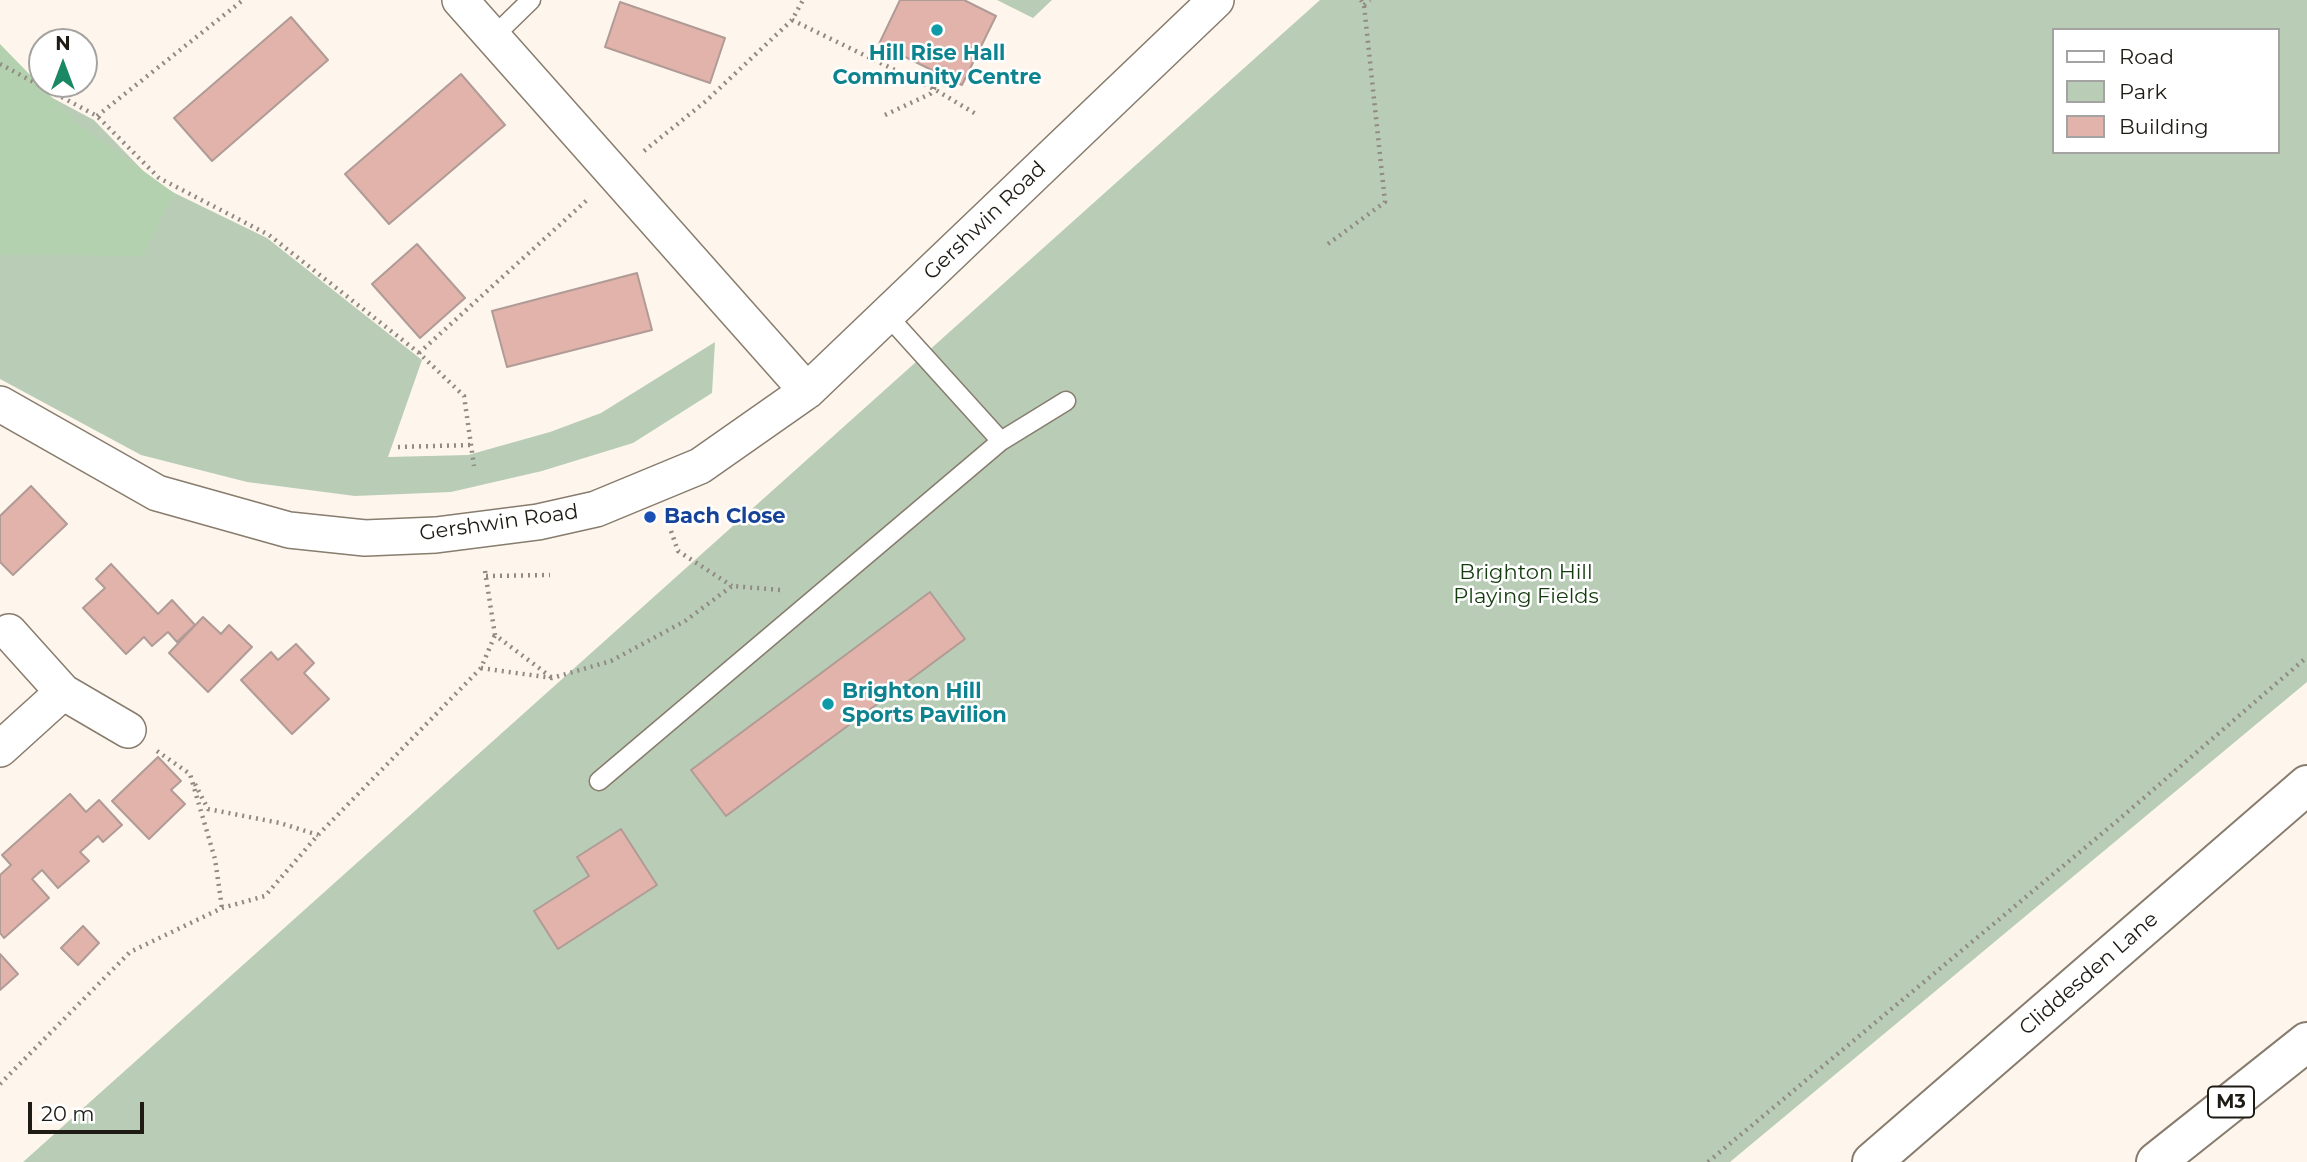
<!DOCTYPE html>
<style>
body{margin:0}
#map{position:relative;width:2307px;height:1162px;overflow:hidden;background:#fef6ec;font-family:Montserrat,sans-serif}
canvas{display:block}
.legend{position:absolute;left:2052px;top:28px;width:228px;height:126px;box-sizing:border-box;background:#fff;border:2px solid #a5a3a1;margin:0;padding:9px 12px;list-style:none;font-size:21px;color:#1e1a14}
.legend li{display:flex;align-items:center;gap:14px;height:35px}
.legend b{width:35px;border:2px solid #a5a3a1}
.north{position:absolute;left:28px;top:28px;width:70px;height:70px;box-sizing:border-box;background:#fff;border:2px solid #a5a3a1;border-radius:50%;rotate:0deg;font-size:19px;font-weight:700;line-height:28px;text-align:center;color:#1e1a14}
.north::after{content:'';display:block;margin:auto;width:24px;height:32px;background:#1a8865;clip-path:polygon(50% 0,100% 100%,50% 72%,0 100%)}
.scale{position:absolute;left:28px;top:1102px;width:116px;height:32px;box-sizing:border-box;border:4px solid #1e1a14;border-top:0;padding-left:9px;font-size:21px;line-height:24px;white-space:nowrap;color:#1e1a14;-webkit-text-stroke:5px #fff;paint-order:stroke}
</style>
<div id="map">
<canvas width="2307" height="1162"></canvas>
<ul class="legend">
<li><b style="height:9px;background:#fff"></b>Road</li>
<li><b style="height:19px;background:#b9cdb6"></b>Park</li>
<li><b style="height:19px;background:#e1b3aa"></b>Building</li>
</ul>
<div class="north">N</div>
<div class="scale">20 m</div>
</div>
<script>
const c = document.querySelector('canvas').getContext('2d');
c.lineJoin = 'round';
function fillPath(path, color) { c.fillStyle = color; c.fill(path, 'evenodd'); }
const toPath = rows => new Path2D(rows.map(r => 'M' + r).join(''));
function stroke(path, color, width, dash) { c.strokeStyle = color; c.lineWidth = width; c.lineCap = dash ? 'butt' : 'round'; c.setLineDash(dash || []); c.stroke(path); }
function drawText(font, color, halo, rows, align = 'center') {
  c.font = font + ' Montserrat,sans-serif'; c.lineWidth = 5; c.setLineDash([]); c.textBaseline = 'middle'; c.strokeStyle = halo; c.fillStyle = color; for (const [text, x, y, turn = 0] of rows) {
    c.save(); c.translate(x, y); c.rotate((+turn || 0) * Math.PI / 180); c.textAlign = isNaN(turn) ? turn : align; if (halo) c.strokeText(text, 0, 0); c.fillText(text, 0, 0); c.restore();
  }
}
fillPath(toPath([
 [997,0,1052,0,1033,18],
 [1320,0,2307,0,2307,682,1730,1162,23,1162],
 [2053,30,2277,30,2277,152,2053,152],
 [0,70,94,120,156,184,267,238,422,360,388,457,468,455,550,432,601,413,715,342,712,393,633,443,542,471,451,492,355,496,247,482,141,455,0,379]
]), '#b9cdb6');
fillPath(toPath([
 [0,44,77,123,174,193,143,256,0,254]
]), '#b4d1af');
const building = toPath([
 [900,0,964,0,996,16,962,85,879,44,900,0],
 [620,2,725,38,710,83,605,47,620,2],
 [291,17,328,60,212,161,174,118,291,17],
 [461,74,505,125,389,224,345,174,461,74],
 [417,244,465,298,420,338,372,284,417,244],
 [637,273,652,330,507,367,492,311,637,273],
 [31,486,67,524,13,575,0,562,0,516,31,486],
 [111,564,158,614,172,600,195,625,177,642,168,632,152,646,144,637,126,654,83,608,105,588,96,579,111,564],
 [930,592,965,639,726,816,691,770,930,592],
 [203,617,221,634,229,625,252,647,208,692,169,653,203,617],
 [296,644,314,663,304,673,329,699,292,734,241,680,271,652,278,660,296,644],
 [158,757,181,781,171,790,185,804,149,839,112,801,158,757],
 [70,794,86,812,99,800,122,825,103,842,98,836,80,852,89,861,58,888,42,870,32,879,49,898,4,938,0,933,0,875,11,865,2,855,70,794],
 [621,829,657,885,558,949,534,911,589,876,577,857,621,829],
 [83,926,99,943,78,965,61,948,83,926],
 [0,954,18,974,0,990,0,954]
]);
fillPath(building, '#e1b3aa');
stroke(building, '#b09b96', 2);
const lane = toPath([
 [493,37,531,0],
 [887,315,1001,441],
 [599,781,1001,441,1066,401]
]);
const street = toPath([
 [460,0,807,391],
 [0,404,157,493,289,530,365,538,436,535,538,522,596,509,700,466,807,391,1216,0],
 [9,632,63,692,128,730],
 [0,749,63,692]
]);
const secondary = toPath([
 [1872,1162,2307,785]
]);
const highway = toPath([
 [2156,1162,2307,1042]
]);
stroke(lane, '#877c6d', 21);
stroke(street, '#877c6d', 38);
stroke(secondary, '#877c6d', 42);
stroke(highway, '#877c6d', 42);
stroke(toPath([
 [1364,5,1370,0],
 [792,20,934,89,976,114],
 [0,64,97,116,159,178,269,235,419,353,464,396,474,466],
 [885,115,930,94,934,89,936,72],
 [97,116,243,0],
 [644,151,706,101,792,20,803,0],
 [1328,244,1385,202,1364,5,1361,0],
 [419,353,587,200],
 [398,447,471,445],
 [671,531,678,551,732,586],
 [485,571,495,635,551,677],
 [486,576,550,575],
 [481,668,552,678,611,661,685,621,732,586,781,590],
 [157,751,190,774,215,859,222,908],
 [195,784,208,809,280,823,318,835],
 [0,1084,130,952,222,908,265,896,318,835,481,668,495,635],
 [1708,1162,2117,821,2307,657]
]), '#918a82', 4.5, [2, 5]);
stroke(lane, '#fff', 18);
stroke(street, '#fff', 35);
stroke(secondary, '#fff', 38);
stroke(highway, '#fff', 38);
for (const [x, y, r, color] of [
 [937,30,7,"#0f9aa8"],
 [650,517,7,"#1a4fb4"],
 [828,704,7,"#0f9aa8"]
]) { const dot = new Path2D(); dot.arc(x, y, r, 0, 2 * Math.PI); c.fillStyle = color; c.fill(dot); stroke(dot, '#fff', 2.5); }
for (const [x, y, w] of [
 [2231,1102,46]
]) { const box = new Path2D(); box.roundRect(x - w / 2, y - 15.5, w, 31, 5); c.fillStyle = '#fff'; c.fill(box); stroke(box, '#1e1a14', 2); }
drawText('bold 19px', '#1e1a14', null, [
 ["M3",2231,1102]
]);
drawText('bold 21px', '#0d838f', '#fff', [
 ["Hill Rise Hall",937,54],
 ["Community Centre",937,78],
 ["Brighton Hill",842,692,"left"],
 ["Sports Pavilion",842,716,"left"]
]);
drawText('21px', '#1e1a14', '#fff', [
 ["Gershwin Road",985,221,-44],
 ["Gershwin Road",499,523,-8],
 ["Cliddesden Lane",2089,974,-41]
]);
drawText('bold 21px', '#164399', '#fff', [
 ["Bach Close",664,517]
], 'left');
drawText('21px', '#133b0d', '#fff', [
 ["Brighton Hill",1526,573],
 ["Playing Fields",1526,597]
]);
</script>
